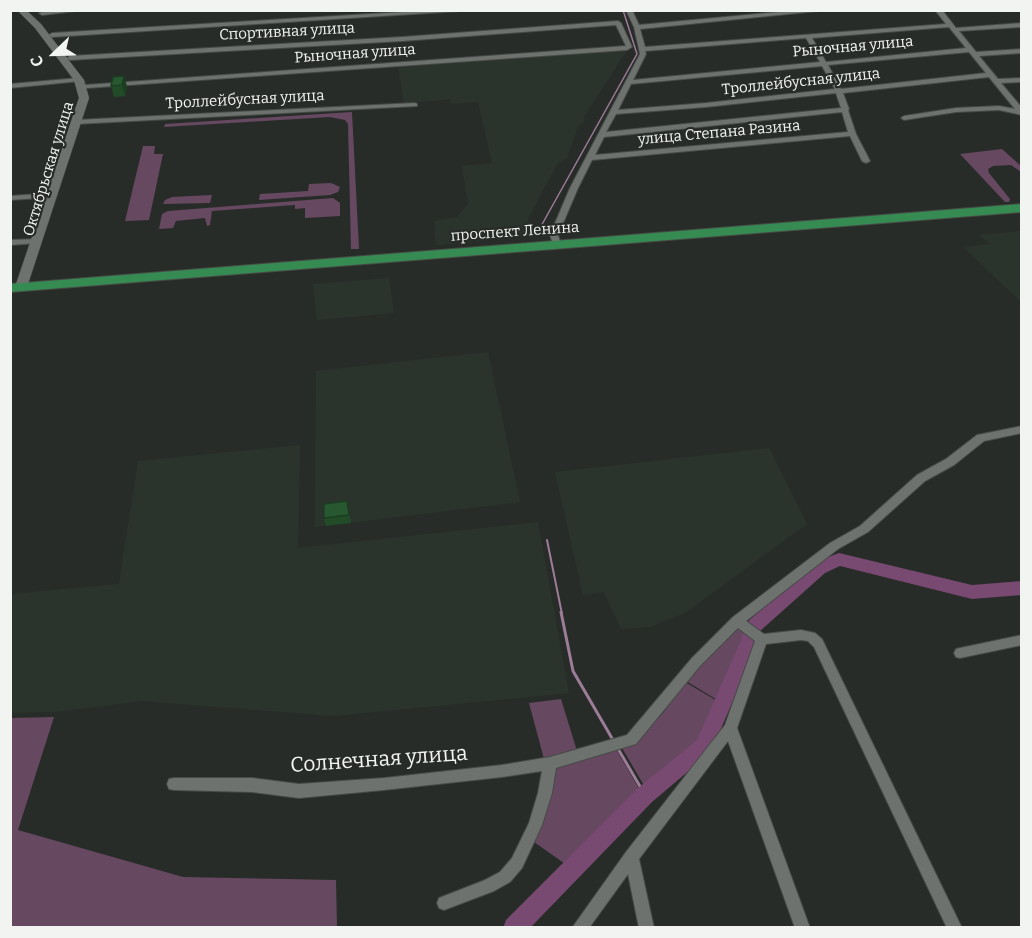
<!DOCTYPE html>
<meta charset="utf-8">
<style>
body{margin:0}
#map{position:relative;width:1032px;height:938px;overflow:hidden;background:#282c29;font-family:Bitter,serif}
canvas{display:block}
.frame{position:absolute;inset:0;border:12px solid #f1f4f1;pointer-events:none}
.north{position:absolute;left:24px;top:24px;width:60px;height:60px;-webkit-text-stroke:4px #282c29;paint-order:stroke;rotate:247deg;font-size:16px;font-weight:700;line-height:24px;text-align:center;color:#f1f4f1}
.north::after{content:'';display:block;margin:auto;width:21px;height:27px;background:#f1f4f1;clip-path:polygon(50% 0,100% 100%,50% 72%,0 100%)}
</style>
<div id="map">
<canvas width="1032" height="938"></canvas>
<div class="frame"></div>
<div class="north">С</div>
</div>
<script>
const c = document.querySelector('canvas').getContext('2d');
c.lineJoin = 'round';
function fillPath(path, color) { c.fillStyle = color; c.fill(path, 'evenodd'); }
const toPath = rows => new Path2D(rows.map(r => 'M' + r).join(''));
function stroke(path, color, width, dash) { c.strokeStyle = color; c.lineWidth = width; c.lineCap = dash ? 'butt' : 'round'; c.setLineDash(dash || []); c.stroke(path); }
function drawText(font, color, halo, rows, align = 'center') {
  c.font = font + ' Bitter,serif'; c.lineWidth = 4.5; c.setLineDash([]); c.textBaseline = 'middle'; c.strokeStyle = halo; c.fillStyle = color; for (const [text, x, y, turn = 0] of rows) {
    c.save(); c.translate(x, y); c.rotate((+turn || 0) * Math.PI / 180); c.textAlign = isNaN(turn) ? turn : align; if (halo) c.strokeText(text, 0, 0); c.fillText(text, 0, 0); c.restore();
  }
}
fillPath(toPath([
 [624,51,626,52,583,118,585,118,582,124,579,124,567,158,557,164,528,219,533,236,436,245,434,221,457,217,468,204,462,166,492,163,478,102,451,104,450,99,404,104,398,67],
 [1021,231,1022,231,1021,302,963,247,991,244,978,235],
 [389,278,394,313,317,320,313,284],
 [488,352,520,502,315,527,316,371],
 [300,445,298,548,538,522,569,693,334,716,142,701,56,712,11,713,11,594,119,584,138,461],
 [769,448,807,524,685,613,650,627,621,629,604,592,583,595,555,472]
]), '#2b342c');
fillPath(toPath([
 [352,112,359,249,351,249,348,124,345,120,330,117,164,127,165,124],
 [143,146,155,146,154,154,163,154,149,220,125,221],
 [1002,149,1021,166,1021,172,1011,165,993,166,988,169,989,173,1010,199,1009,202,1005,202,960,154],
 [331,183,340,187,338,192,330,195,259,200,260,194,308,191,309,184],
 [212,195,210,203,163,204,165,200,172,197],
 [333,198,340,203,340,216,305,218,305,208,295,209,295,205,212,211,210,225,207,226,205,218,176,221,173,228,159,229,162,214,168,211],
 [738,624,749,634,747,641,719,701,686,681],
 [685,682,719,702,699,745,646,789,622,748,633,743,663,713],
 [561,699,577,751,544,759,529,703],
 [54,717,18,830,183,877,336,880,337,927,11,927,11,718],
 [616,749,642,794,571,868,534,842,554,766]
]), '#664861');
stroke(toPath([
 [540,228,637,54,623,10]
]), '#9c7c97', 1.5);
stroke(toPath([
 [547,540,562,614]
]), '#9c7c97', 2);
stroke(toPath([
 [561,612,573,671,613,740],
 [617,747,645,795]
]), '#9c7c97', 3);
fillPath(toPath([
 [839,553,972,585,1022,581,1022,595,972,599,840,566,825,573,759,632,759,640,711,752,652,802,530,928,503,928,506,920,638,788,697,740,741,640,745,624,813,563,839,553]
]), '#784971');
const minor = toPath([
 [52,10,85,10,42,15,39,13,52,10],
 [436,10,477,10,52,37,49,35,52,33,436,10],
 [626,10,632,10,639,25,800,10,828,10,640,29,645,47,946,24,935,10,942,10,956,28,1022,23,1022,27,959,31,976,52,1022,49,1022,53,979,56,998,79,1022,78,1022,82,1001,83,1022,108,1022,115,999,110,956,112,904,120,901,118,904,116,956,108,999,106,1015,109,989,77,843,93,849,109,848,110,856,134,870,161,866,163,862,161,850,136,592,160,578,188,558,235,561,245,560,247,554,247,550,235,570,188,640,54,634,27,626,10],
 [949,27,966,48,826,62,812,38,949,27],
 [806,38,820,62,633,80,646,54,645,51,806,38],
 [969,52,986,73,841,89,828,65,969,52],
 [822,66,835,89,706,103,618,110,631,84,822,66],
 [836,93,841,108,606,132,616,114,706,107,836,93],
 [842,112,848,132,595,155,604,137,842,112],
 [618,21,621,23,632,47,627,50,87,88,84,86,85,85,626,46,616,25,402,41,70,60,67,58,70,56,402,37,618,21],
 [79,78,81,79,81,81,10,88,10,84,79,78],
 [415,103,417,104,417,106,76,124,72,122,76,120,415,103],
 [52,193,56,195,55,197,10,200,10,196,52,193],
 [37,239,40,239,40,243,10,245,10,240,37,239],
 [1022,426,1022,433,984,441,954,465,925,481,868,532,838,549,746,621,764,634,801,630,815,633,822,639,962,928,947,928,814,647,808,641,801,640,766,644,737,728,810,928,795,928,728,741,639,859,654,928,639,928,628,874,589,928,572,928,626,852,725,725,755,641,738,628,700,666,636,744,556,768,552,793,542,825,522,868,510,882,494,891,444,910,439,908,437,903,439,898,485,880,500,872,512,858,529,823,538,793,542,771,502,777,384,790,299,798,252,792,174,790,169,789,167,784,169,779,174,778,252,778,299,784,384,778,502,765,550,757,627,735,692,658,733,617,830,543,860,526,917,475,946,459,977,435,1022,426],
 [1022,635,1022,645,960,658,956,657,954,653,956,649,960,648,1022,635]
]);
const secondary = toPath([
 [17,10,26,10,41,24,84,80,89,98,27,287,21,291,15,287,79,98,74,80,35,28,17,10]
]);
const primary = toPath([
 [1022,204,1022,212,10,292,10,284,1022,204]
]);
stroke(minor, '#474b47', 2);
stroke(secondary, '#474b47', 1);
stroke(primary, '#474b47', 2);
fillPath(minor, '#6d726e');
fillPath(secondary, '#6d726e');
fillPath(primary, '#358b51');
fillPath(toPath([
 [124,76,127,87,125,96,114,97,111,86],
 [347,501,351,523,326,526,324,518]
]), '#224c28');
fillPath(toPath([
 [124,76,127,87,125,96,122,85]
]), '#1b3e21');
const building = toPath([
 [124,76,122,85,111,86,113,77,124,76],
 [347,501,349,515,324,518,324,504,347,501]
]);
fillPath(building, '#27582f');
stroke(building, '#1b3e21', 1.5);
drawText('15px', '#f1f4f1', '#282c29', [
 ["Спортивная улица",287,32,-3],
 ["Рыночная улица",853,47,-5],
 ["Рыночная улица",355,54,-4],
 ["Троллейбусная улица",801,82,-6],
 ["Троллейбусная улица",245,100,-3],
 ["улица Степана Разина",719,133,-5],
 ["Октябрьская улица",49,169,-73],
 ["проспект Ленина",515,232,-4]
]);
drawText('21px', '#f1f4f1', '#282c29', [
 ["Солнечная улица",379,760,-4]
]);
</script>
